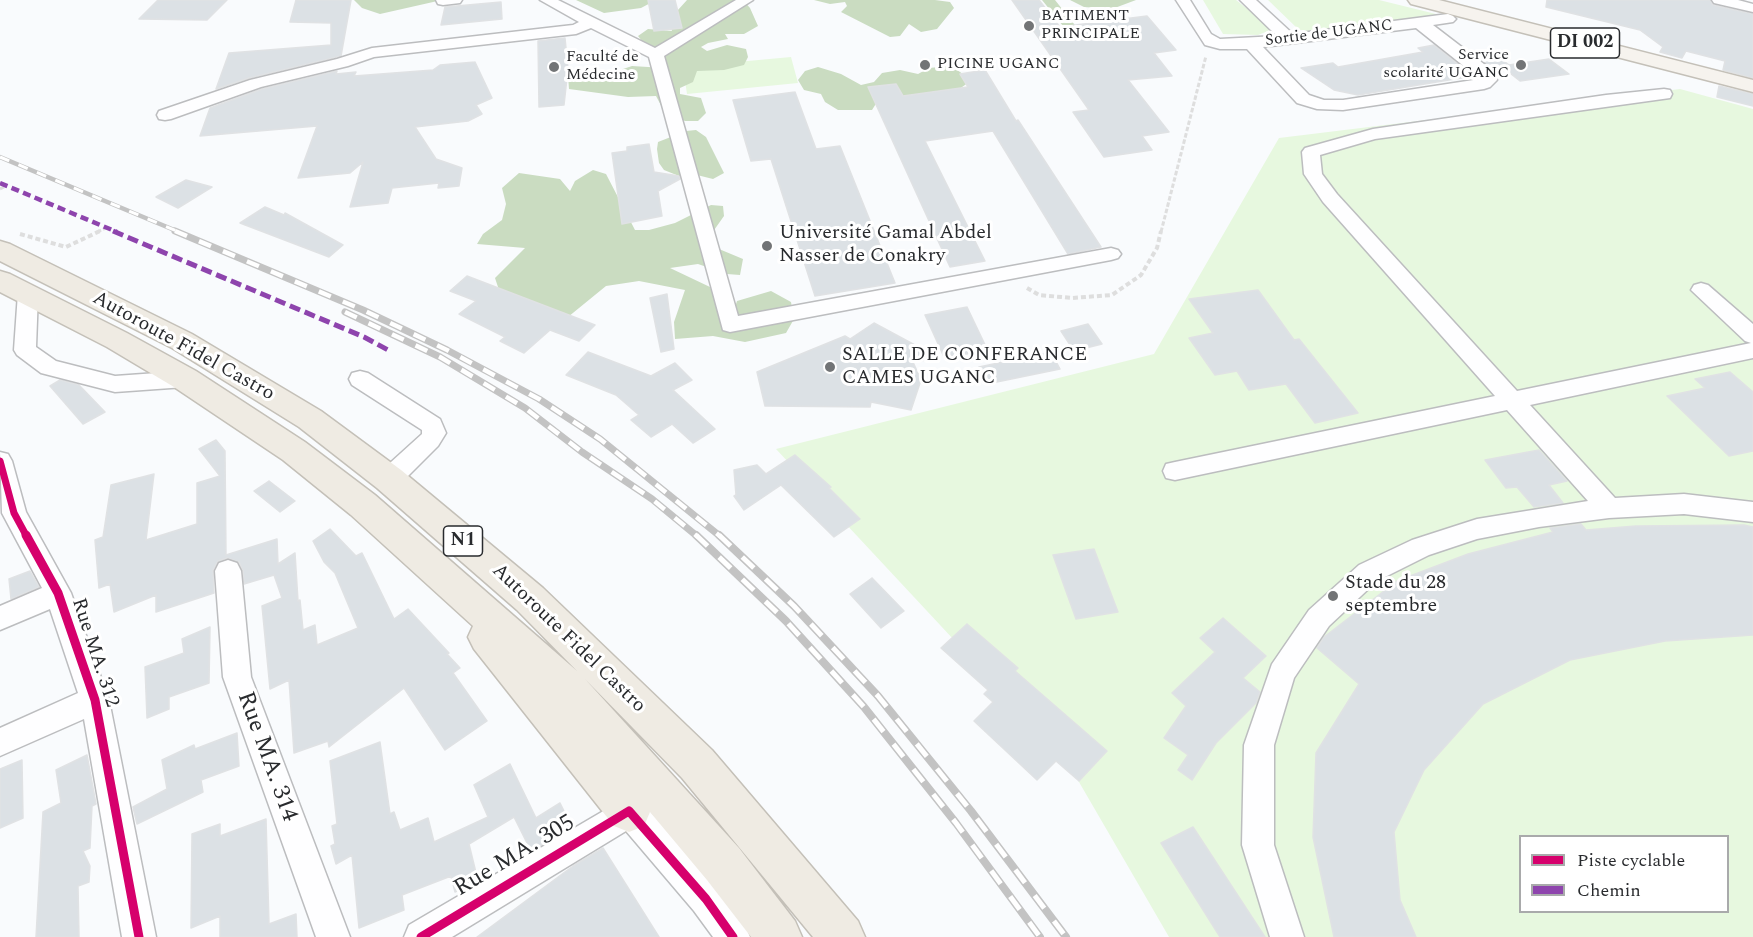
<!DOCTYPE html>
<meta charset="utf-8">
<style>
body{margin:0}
#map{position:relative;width:1753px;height:937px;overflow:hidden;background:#f9fbfd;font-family:Spectral,serif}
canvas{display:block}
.legend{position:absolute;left:1519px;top:835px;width:210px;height:78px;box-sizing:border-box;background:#fff;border:2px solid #a9aaab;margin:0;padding:8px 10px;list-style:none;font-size:18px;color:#292b2e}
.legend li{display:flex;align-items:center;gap:12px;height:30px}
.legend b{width:30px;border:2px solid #a9aaab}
</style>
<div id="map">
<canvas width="1753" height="937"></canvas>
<ul class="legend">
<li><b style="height:8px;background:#d6006c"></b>Piste cyclable</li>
<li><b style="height:8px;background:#8e44ad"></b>Chemin</li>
</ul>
</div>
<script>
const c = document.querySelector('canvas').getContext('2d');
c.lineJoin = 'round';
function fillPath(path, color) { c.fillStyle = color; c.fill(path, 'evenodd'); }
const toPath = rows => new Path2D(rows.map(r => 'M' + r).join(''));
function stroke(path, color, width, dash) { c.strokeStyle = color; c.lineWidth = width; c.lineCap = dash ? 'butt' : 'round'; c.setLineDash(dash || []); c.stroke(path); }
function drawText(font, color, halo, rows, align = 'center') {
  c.font = font + ' Spectral,serif'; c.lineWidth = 6; c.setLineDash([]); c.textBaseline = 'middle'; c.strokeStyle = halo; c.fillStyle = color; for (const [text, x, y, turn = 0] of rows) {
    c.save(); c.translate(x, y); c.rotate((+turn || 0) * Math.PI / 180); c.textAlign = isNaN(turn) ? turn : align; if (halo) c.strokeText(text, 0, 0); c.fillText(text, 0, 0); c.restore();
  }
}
fillPath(toPath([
 [1203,0,1236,0,1273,29,1258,35,1223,34],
 [1268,0,1379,0,1440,15,1315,35,1298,29],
 [791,57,798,83,687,94,683,67],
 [1680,89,1753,109,1753,937,1169,937,1079,782,1050,743,776,449,1154,354,1279,138],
 [1520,836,1728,836,1728,912,1520,912]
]), '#e7f8df');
fillPath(toPath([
 [354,0,442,0,380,14,362,8],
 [576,0,656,0,641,8,604,13],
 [687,0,743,0,750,8,758,26,744,34,725,34,728,39,708,43,701,47,707,51,727,45,746,49,748,57,744,65,724,70,697,71,693,82,680,88,680,94,701,98,706,113,698,121,685,121,665,113,656,96,628,97,569,89,568,76,584,72,605,75,632,66,664,68,638,36,648,29,672,31,668,21],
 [814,0,935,0,950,2,954,8,937,29,921,32,909,24,900,36,890,37,841,12,847,6,845,2,830,4],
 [1042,0,1055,0,1078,29,1067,31],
 [1070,0,1136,0,1112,9,1084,7],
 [951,66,972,80,955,92,927,106,884,91,872,110,838,110,825,102,821,94,804,90,798,80,805,71,818,67,841,74,861,85,874,82,882,73,900,70,918,74,929,68],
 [696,130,706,137,724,173,713,179,697,175,679,176,664,170,659,163,657,149,658,142,686,131],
 [593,170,606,174,635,230,649,230,675,223,711,205,723,206,724,216,712,233,719,249,743,259,740,275,727,274,698,264,670,268,710,287,717,307,734,310,737,301,771,291,791,302,794,319,786,333,745,342,713,336,675,339,674,322,685,290,639,281,606,286,568,317,502,299,495,278,525,248,477,244,483,234,502,220,506,204,502,188,519,173,560,179,570,191,575,181]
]), '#cadcc1');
const building = toPath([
 [158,0,227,0,207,20,139,19,158,0],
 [296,0,351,0,341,56,249,78,216,89,229,53,331,45,331,23,290,22,296,0],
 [648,0,675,0,682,28,654,31,648,0],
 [1012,0,1039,0,1060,27,1147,16,1176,50,1154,53,1172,76,1128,80,1169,132,1142,136,1152,150,1104,157,1073,112,1089,110,1012,0],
 [1547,0,1710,0,1713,5,1753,14,1753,78,1723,70,1725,61,1686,51,1682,58,1660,52,1663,47,1640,30,1546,7,1547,0],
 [501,2,502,19,441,25,445,7,501,2],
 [565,38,568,69,564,105,539,107,538,41,565,38],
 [1434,45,1473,76,1358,95,1334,90,1301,68,1333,63,1338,67,1423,52,1418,48,1434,45],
 [1490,50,1509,65,1549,59,1569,74,1520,81,1506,70,1496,72,1473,53,1490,50],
 [475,62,492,98,476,105,482,114,468,121,415,127,436,159,462,168,459,186,438,188,439,183,392,188,388,203,350,207,363,162,350,173,298,178,317,126,200,136,210,108,262,89,337,71,336,74,356,72,354,76,433,70,440,65,475,62],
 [985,70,1016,121,1018,120,1101,247,1068,254,993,131,925,141,985,261,950,267,868,87,896,84,903,96,968,87,960,74,985,70],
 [1719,86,1753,94,1753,106,1717,97,1719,86],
 [795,92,816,149,840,146,895,283,815,296,771,159,751,161,733,100,795,92],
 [649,144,654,172,679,176,680,179,658,191,662,216,622,224,612,153,627,151,627,147,649,144],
 [186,180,212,187,178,208,156,197,186,180],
 [265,207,284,215,285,213,343,245,329,257,240,223,265,207],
 [467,276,595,325,579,341,550,330,524,353,500,341,505,337,459,314,476,301,450,291,467,276],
 [1258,290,1294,340,1299,339,1358,413,1315,423,1286,384,1249,390,1237,371,1215,375,1189,338,1213,333,1189,299,1258,290],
 [667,294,674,349,661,352,650,298,667,294],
 [967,307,988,351,944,357,925,315,967,307],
 [874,323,939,358,913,362,921,380,911,410,871,402,870,407,765,406,757,372,845,336,850,339,874,323],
 [1088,324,1102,344,1074,351,1061,331,1088,324],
 [588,352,651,376,675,363,692,380,673,390,715,429,693,443,672,424,651,437,631,420,639,415,616,395,566,375,588,352],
 [1051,352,1060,369,987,384,979,367,1051,352],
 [1730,372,1753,392,1753,451,1729,456,1667,396,1705,388,1695,379,1730,372],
 [60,380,79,385,105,412,83,424,50,386,60,380],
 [216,440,225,451,226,555,277,539,278,564,295,553,298,601,300,600,303,630,315,625,317,645,358,628,335,573,324,562,313,541,330,529,356,556,362,553,394,619,408,609,449,653,447,654,460,668,453,673,487,721,445,750,404,688,329,747,328,741,294,753,289,680,270,689,262,606,282,598,274,575,244,584,243,571,239,562,227,558,218,561,213,570,214,593,156,612,156,595,114,612,110,584,99,588,95,540,103,537,111,485,154,474,146,540,197,524,197,483,220,476,199,449,216,440],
 [1539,450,1567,481,1549,485,1563,503,1534,507,1517,487,1506,488,1485,460,1539,450],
 [795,455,831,487,829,488,860,519,834,537,781,485,744,510,734,496,736,495,734,470,757,465,766,474,795,455],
 [269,481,295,501,280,512,254,491,269,481],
 [1581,524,1586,530,1636,526,1744,525,1753,527,1753,635,1665,641,1570,660,1483,704,1424,770,1394,832,1400,900,1416,937,1334,937,1313,837,1316,753,1359,684,1317,648,1324,637,1397,581,1468,554,1553,532,1550,528,1581,524],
 [1094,549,1118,612,1076,619,1053,555,1094,549],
 [30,571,39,587,11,599,9,579,30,571],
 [872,578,904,611,881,628,850,594,872,578],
 [1223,618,1266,656,1243,678,1260,692,1256,703,1216,743,1192,780,1178,770,1188,755,1164,738,1186,706,1172,693,1215,652,1200,638,1223,618],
 [967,624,1018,668,1015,671,1107,751,1079,781,1056,761,1037,780,974,721,993,702,984,694,988,690,941,648,967,624],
 [210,627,209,683,169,697,169,709,147,718,145,667,184,653,182,639,210,627],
 [237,733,239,766,201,780,203,792,137,824,133,807,167,789,162,760,194,745,195,749,237,733],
 [380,742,390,814,394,812,400,830,428,818,434,842,488,817,474,785,510,764,536,818,560,803,572,827,531,851,514,817,469,844,478,881,455,892,451,876,402,895,404,910,359,928,352,855,336,864,331,846,335,844,332,826,337,824,330,761,380,742],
 [87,755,96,804,92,806,90,848,83,851,90,866,89,882,78,886,79,937,36,937,43,812,61,803,56,770,87,755],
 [22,760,23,818,0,828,0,769,22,760],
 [266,819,269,924,296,914,297,937,220,937,220,916,191,928,192,834,220,824,220,836,266,819],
 [1193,827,1265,937,1220,937,1161,843,1193,827],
 [603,848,659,937,477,937,573,866,603,848]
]);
fillPath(building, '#dce1e5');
stroke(building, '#e0e2e4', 1.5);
const minor = toPath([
 [436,0,462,0,460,3,443,5,438,4,436,0],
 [540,0,558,0,655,48,736,0,753,0,664,56,738,316,1111,248,1118,250,1121,254,1118,258,1111,260,730,332,723,330,649,57,591,28,576,34,374,57,348,66,261,87,171,119,165,120,159,119,157,115,159,111,250,80,337,59,372,48,573,25,579,22,540,0],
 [1176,0,1190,0,1211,34,1220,39,1277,36,1240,0,1256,0,1293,34,1448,14,1453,16,1456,19,1453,22,1433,25,1493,71,1497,80,1490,87,1484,89,1343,110,1317,109,1297,103,1247,49,1220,49,1205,45,1176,0],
 [1416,28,1480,79,1343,100,1324,100,1309,95,1263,47,1416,28],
 [1712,0,1738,0,1753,4,1753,12,1714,3,1712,0],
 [1664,89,1670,90,1672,94,1670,98,1375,139,1320,155,1322,174,1337,194,1517,391,1751,343,1745,341,1691,290,1694,285,1701,283,1708,285,1753,324,1753,358,1530,405,1615,498,1684,494,1753,502,1753,522,1684,514,1609,518,1539,527,1477,539,1429,555,1377,581,1329,626,1294,678,1274,745,1274,845,1304,937,1270,937,1242,845,1244,745,1272,664,1309,610,1359,565,1412,540,1477,519,1588,501,1507,410,1175,480,1166,478,1163,471,1166,464,1175,462,1495,396,1323,202,1304,174,1302,152,1305,148,1373,129,1606,95,1664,89],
 [28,286,35,288,38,293,36,347,56,361,115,376,185,371,193,373,196,379,193,385,185,387,115,392,41,373,17,355,14,350,18,293,21,288,28,286],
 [360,371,368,373,440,419,446,433,438,446,398,486,389,488,380,486,377,479,380,472,422,434,422,430,352,385,349,379,352,373,360,371],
 [0,452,8,454,12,461,26,512,71,593,109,700,156,937,122,937,84,719,0,756,0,728,78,693,50,609,0,630,0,606,42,588,2,513,0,452],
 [228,560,237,563,241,571,251,677,350,937,316,937,223,677,215,571,219,563,228,560],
 [629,796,640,800,718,887,745,925,750,937,713,937,694,911,626,831,452,937,404,937,409,925,629,796]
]);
const major = toPath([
 [1408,0,1439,0,1753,80,1753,92,1411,4,1408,0]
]);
const highway = toPath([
 [0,241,10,244,192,334,321,411,401,470,543,588,712,750,858,921,865,937,813,937,682,778,585,679,739,848,795,921,802,937,751,937,707,880,650,812,644,826,629,832,614,826,474,649,468,637,473,626,351,515,283,460,174,387,107,347,0,292,0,271,10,274,127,333,196,371,305,442,375,495,577,671,517,610,377,488,299,427,172,348,0,261,0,241]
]);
stroke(minor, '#bcbdbf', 3);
stroke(major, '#c4c0b8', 3);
stroke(highway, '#c4c0b8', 3);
stroke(toPath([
 [0,189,6,186],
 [97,232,106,228],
 [1161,232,1206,56]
]), '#dedede', 3, [4.5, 2]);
stroke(toPath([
 [20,234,66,247,100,231],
 [1027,288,1039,295,1072,298,1112,295,1141,275,1157,248,1161,231]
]), '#dedede', 4, [5, 3]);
fillPath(minor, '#fefeff');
fillPath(major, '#f6f3ee');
fillPath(highway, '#efebe3');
const railFar2 = toPath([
 [0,157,179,232]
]);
const railFar1 = toPath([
 [175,231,363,310,447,350,539,399,600,439,721,537],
 [345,312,440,357,525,408,582,452,652,499,698,537]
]);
const rail = toPath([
 [696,535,786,621,864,707,956,823,1040,937],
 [719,535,794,606,878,696,971,811,1066,937]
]);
stroke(railFar2, '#c3c3c3', 4.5);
stroke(railFar1, '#c3c3c3', 7);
stroke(rail, '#c3c3c3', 8);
stroke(railFar2, '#fff', 3, [10]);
stroke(railFar1, '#fff', 4.5, [13]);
stroke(rail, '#fff', 5, [16]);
stroke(toPath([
 [0,183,117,232]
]), '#8e44ad', 4.5, [8, 4.5]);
stroke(toPath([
 [113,231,364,337,388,350]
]), '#8e44ad', 5, [11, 5]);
stroke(toPath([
 [0,461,14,513,27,537]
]), '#d6006c', 7);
stroke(toPath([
 [26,535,58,593,95,700,139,937],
 [421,937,629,811,706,899,733,937]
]), '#d6006c', 9);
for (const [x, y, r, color] of [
 [1029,26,6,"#727476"],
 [925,65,6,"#727476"],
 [1521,65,6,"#727476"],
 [554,67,6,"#727476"],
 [767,246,6,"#727476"],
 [830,367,6,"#727476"],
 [1333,596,6,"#727476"]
]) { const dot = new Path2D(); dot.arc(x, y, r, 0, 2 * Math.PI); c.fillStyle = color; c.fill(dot); stroke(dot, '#fff', 2); }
drawText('16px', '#292b2e', '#fff', [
 ["BATIMENT",1041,17],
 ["PRINCIPALE",1041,35],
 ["Service",1509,56,"right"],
 ["scolarité UGANC",1509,74,"right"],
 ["Faculté de",566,58],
 ["Médecine",566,76],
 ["PICINE UGANC",937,65]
], 'left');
drawText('16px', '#292b2e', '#fff', [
 ["Sortie de UGANC",1329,34,-7]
]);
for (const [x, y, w] of [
 [1585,43,69],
 [463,541,39]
]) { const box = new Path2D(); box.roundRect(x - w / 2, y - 15, w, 30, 4.5); c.fillStyle = '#fff'; c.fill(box); stroke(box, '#292b2e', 1.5); }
drawText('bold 18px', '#292b2e', null, [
 ["DI 002",1585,43],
 ["N1",463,541]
]);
drawText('20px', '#292b2e', '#fff', [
 ["Université Gamal Abdel",779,234],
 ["Nasser de Conakry",779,257],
 ["SALLE DE CONFERANCE",842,356],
 ["CAMES UGANC",842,379],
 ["Stade du 28",1345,584],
 ["septembre",1345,607]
], 'left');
drawText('20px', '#292b2e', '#fff', [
 ["Autoroute Fidel Castro",183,347,29],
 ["Autoroute Fidel Castro",568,639,44],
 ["Rue MA. 312",94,653,72]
]);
drawText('24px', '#292b2e', '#fff', [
 ["Rue MA. 314",266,757,70],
 ["Rue MA. 305",515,857,-31]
]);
</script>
